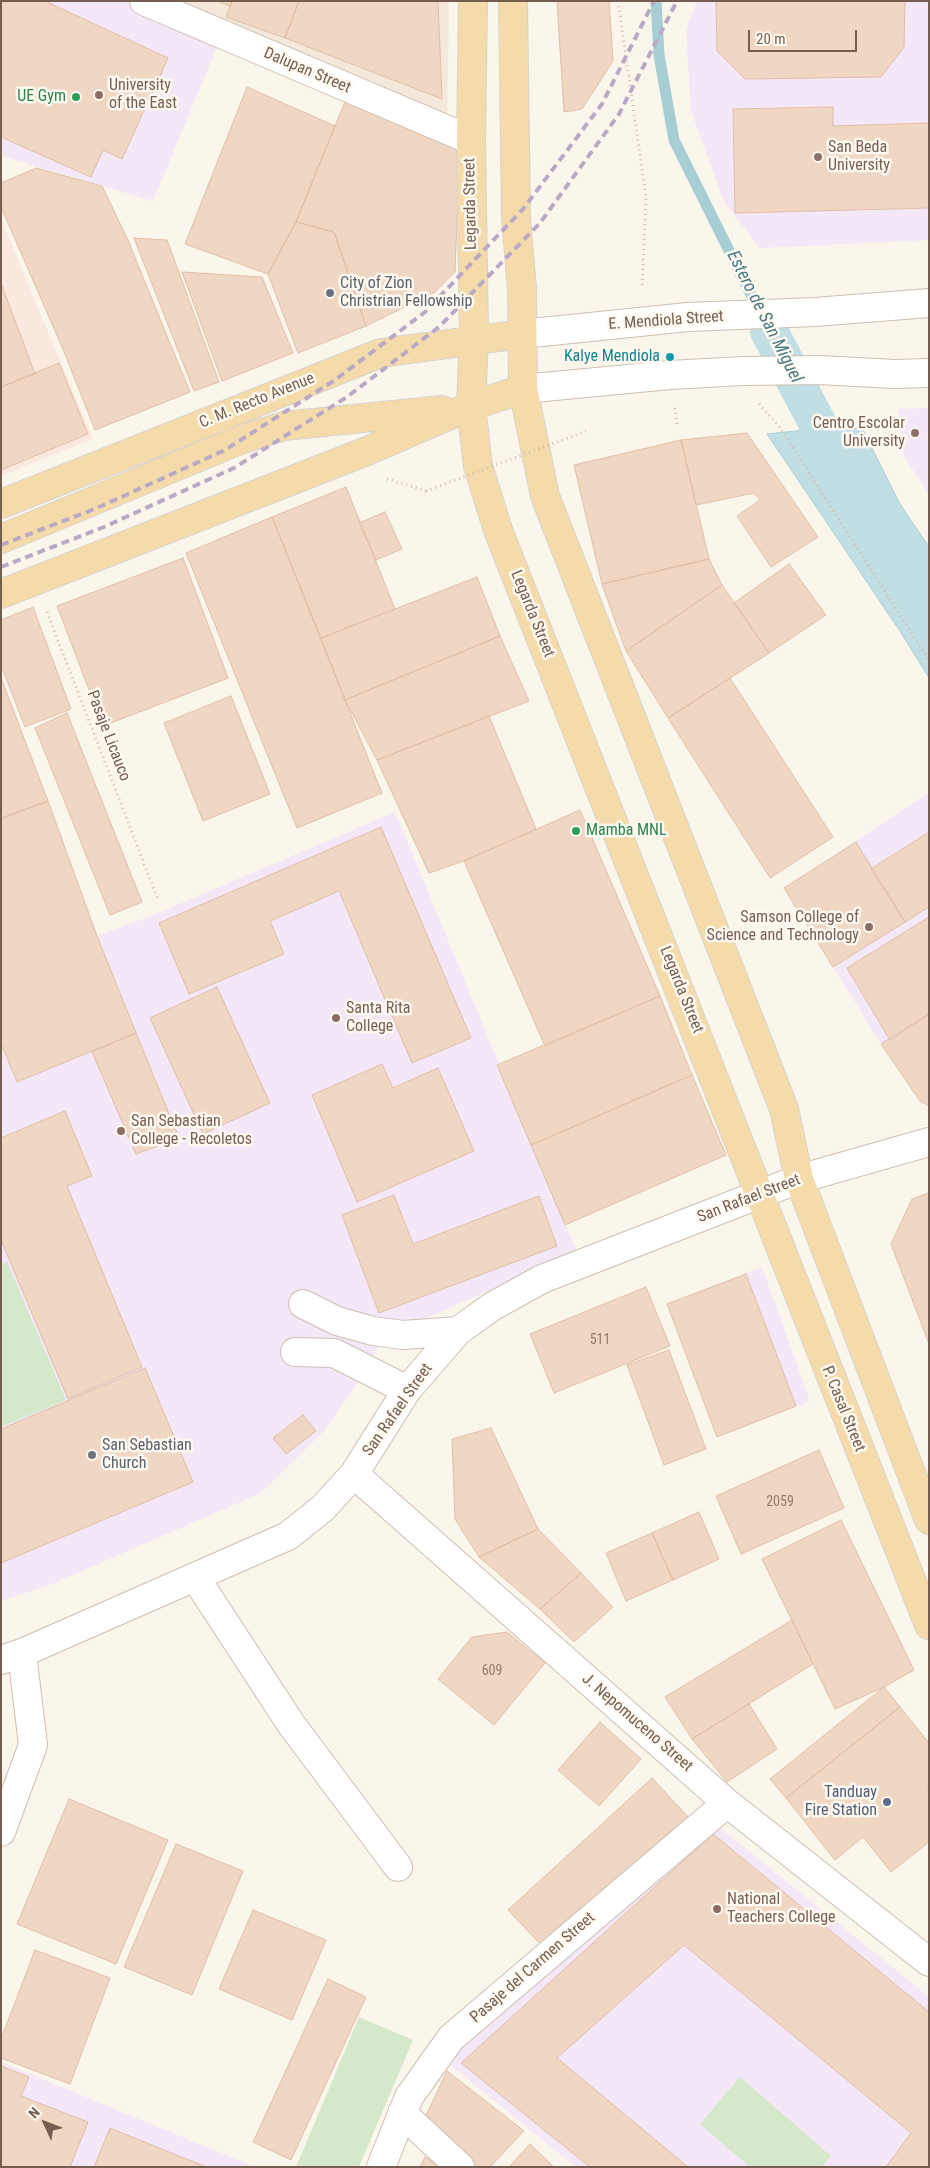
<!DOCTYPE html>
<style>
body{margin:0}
#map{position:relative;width:930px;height:2168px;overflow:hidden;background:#fbf6eb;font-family:"Roboto Condensed",sans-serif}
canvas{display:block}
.frame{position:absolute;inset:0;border:2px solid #755e4f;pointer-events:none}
.north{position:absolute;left:20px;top:2098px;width:50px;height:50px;-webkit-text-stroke:4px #fef9f1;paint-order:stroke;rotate:313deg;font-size:14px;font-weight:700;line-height:20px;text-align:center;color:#755e4f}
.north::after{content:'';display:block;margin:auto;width:18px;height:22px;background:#755e4f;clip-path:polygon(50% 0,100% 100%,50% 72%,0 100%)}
.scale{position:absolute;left:748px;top:30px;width:109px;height:22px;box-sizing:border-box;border:2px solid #755e4f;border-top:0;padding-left:6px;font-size:15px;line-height:18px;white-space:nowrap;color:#755e4f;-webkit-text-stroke:4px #fef9f1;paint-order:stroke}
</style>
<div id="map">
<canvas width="930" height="2168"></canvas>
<div class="frame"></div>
<div class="north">N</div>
<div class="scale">20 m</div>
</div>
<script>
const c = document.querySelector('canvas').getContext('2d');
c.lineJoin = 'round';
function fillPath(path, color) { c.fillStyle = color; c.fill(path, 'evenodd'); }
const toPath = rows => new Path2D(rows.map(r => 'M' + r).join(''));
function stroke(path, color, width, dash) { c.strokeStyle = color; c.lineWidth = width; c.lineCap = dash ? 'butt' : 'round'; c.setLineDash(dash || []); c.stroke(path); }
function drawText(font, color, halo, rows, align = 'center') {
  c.font = font + ' "Roboto Condensed",sans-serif'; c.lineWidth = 5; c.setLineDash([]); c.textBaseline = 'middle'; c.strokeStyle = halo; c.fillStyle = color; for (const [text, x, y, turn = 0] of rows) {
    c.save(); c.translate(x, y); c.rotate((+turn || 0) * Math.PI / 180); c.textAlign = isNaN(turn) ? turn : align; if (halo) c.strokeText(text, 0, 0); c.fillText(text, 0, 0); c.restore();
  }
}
fillPath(toPath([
 [135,1,449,1,447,134]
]), '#f3e8da');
fillPath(toPath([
 [1,219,93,439,1,476]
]), '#fbe9e0');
fillPath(toPath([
 [1,1,135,1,222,35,153,201,1,156],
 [697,1,929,1,929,240,760,248,724,202,691,111,686,29],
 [929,408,929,494,904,456,898,409],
 [1,676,97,936,151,916,395,812,577,1252,383,1337,367,1369,324,1431,261,1493,52,1584,1,1601],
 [929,793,929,1014,881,1044,784,888],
 [762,1267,810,1401,717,1437,667,1304],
 [713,1822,929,1997,929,2167,576,2167,444,2060],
 [1,2062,255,2167,1,2167]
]), '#f3e7f8');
fillPath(toPath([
 [7,1262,66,1400,1,1427,1,1265],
 [359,2017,413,2040,359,2167,296,2167],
 [740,2077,831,2156,821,2167,750,2167,700,2124]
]), '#d5e9ca');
const water = toPath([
 [843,426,862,428,900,504,929,547,929,678,900,631,767,434,843,426]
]);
fillPath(water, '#c0dee4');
stroke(water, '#a7cdd5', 1);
stroke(toPath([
 [656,1,659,55,674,140,769,331]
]), '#a7cdd5', 11);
stroke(toPath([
 [769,331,843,472]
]), '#c0dee4', 38);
const building = toPath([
 [1,1,45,1,168,58,122,159,103,150,91,177,1,137,1,1],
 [217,1,232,1,230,6,217,1],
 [232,1,299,1,285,38,226,17,232,1],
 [299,1,438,1,442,99,285,38,299,1],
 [557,1,609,1,613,61,582,109,564,112,557,1],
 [716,1,905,1,904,47,881,77,745,79,717,51,716,1],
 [247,87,335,126,296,222,268,274,185,244,247,87],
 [346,99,460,144,455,272,435,292,366,326,334,232,296,222,346,99],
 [833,107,833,126,929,123,929,208,735,213,733,109,833,107],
 [36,168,102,186,127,238,190,392,95,430,63,349,1,207,1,183,36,168],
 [296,222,334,232,366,326,298,353,268,274,296,222],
 [134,238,167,240,219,382,194,391,134,238],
 [182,272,262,277,293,353,222,381,182,272],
 [1,283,35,374,1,387,1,283],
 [59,363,88,434,1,470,1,387,59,363],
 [747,433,818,537,771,567,737,516,760,500,754,493,696,505,681,440,747,433],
 [681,440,709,559,602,584,574,465,681,440],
 [346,487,395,609,321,638,272,517,346,487],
 [385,512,402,549,376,560,359,523,385,512],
 [272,517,382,793,297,828,186,553,272,517],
 [183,558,228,678,103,726,57,606,183,558],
 [709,559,722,585,626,651,602,584,709,559],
 [789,564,826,615,769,653,734,603,789,564],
 [477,577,500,636,345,700,321,638,477,577],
 [722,585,769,653,668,718,626,651,722,585],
 [33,607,71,709,25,727,1,665,1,620,33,607],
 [500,636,529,701,377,760,345,700,500,636],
 [1,678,48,801,1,818,1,678],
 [730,678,833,837,770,878,668,718,730,678],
 [231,696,270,794,203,821,164,723,231,696],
 [67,713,142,902,110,915,35,728,67,713],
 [489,716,536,829,464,861,429,873,377,760,489,716],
 [48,801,97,936,136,1033,17,1082,1,1043,1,819,48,801],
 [580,810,660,996,545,1046,464,861,580,810],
 [381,827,471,1038,412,1063,339,891,270,921,284,954,189,994,159,923,381,827],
 [929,832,929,907,905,922,871,869,929,832],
 [856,842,905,922,833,967,784,888,856,842],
 [929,917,929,1014,890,1040,847,968,929,917],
 [217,987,270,1103,203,1134,150,1018,217,987],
 [660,996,692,1075,531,1145,497,1065,660,996],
 [929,1014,929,1106,920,1101,881,1044,929,1014],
 [136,1033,179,1138,136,1154,92,1052,136,1033],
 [382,1064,393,1088,438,1068,474,1151,357,1202,312,1095,382,1064],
 [692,1075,726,1155,565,1225,531,1145,692,1075],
 [65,1111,92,1176,67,1186,142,1367,68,1399,1,1240,1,1138,65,1111],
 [929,1193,929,1344,891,1244,912,1199,929,1193],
 [394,1195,413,1244,539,1196,557,1246,379,1313,342,1215,394,1195],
 [746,1274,796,1406,717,1437,667,1304,746,1274],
 [646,1287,670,1346,554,1393,530,1334,646,1287],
 [669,1350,706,1449,664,1465,627,1365,669,1350],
 [145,1368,193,1482,1,1563,1,1429,145,1368],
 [303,1415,316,1431,286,1454,273,1438,303,1415],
 [491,1428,538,1529,479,1557,455,1519,452,1439,491,1428],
 [819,1450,844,1508,741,1554,716,1496,819,1450],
 [699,1512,719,1559,673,1580,652,1533,699,1512],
 [841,1520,914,1670,884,1687,835,1709,762,1559,841,1520],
 [538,1529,581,1573,540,1609,479,1557,538,1529],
 [652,1533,673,1580,626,1601,606,1553,652,1533],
 [581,1573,613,1607,574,1642,540,1609,581,1573],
 [792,1620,813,1664,692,1739,665,1697,792,1620],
 [507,1632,545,1663,494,1725,438,1679,472,1637,507,1632],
 [884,1687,900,1707,786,1798,770,1779,884,1687],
 [749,1704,777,1749,727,1782,692,1739,749,1704],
 [900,1707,929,1743,929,1788,927,1789,929,1792,929,1842,891,1872,863,1837,835,1860,786,1798,900,1707],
 [600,1722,641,1759,599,1806,558,1770,600,1722],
 [652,1778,690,1819,543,1947,508,1910,652,1778],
 [69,1799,168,1840,116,1964,17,1924,69,1799],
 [713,1834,929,2012,929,2167,886,2167,911,2133,684,1945,557,2058,688,2167,590,2167,461,2063,713,1834],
 [176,1844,243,1871,192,1995,124,1967,176,1844],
 [253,1910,326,1940,292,2020,219,1989,253,1910],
 [35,1950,110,1978,70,2084,1,2058,1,2039,35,1950],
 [328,1979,366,1997,291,2160,253,2142,328,1979],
 [1,2066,29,2077,21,2096,88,2122,70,2167,1,2167,1,2066],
 [447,2071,524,2131,490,2167,469,2167,423,2122,447,2071],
 [110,2128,206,2167,94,2167,110,2128],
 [530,2144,554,2167,509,2167,530,2144],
 [425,2157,442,2167,420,2167,425,2157]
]);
fillPath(building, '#efd7c4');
stroke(building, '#e1bea6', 1);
const minor = toPath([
 [144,1,471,140],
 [522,334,688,317,815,312,929,303],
 [523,389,670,375,743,371,820,370,894,374,929,373],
 [303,1304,337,1321,373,1331,403,1335,458,1331],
 [295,1352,334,1353,407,1390],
 [354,1474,727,1803,929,1962],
 [195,1577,291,1724,398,1867],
 [1,1660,22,1653,288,1536,323,1508,354,1474,407,1390,458,1331,493,1306,542,1279,799,1179,929,1142],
 [1,1832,33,1745,22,1653],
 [402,2113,460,2167],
 [381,2167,409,2097,451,2038,727,1803]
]);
const major = toPath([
 [473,1,471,140,474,339,471,406,478,466,498,530,929,1625],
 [513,1,516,218,522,289,523,389,545,496,784,1109,799,1179,929,1520],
 [1,504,381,353,522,334],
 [1,539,240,440,284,426,442,410],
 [1,594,367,451,471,406,523,389]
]);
stroke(minor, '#cdbeb1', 30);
stroke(major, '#d8d2ce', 30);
stroke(toPath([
 [618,1,646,197,642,288],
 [759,404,779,426,929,660],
 [675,408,677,425],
 [387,479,426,491],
 [47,612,158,900]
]), '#d4baa7', 3, [1, 4]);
stroke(minor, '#fff', 28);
stroke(major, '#f5dba9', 28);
stroke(toPath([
 [1,545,97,508,225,450,335,380,425,312,523,209,602,104,654,1],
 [1,567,104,527,234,468,347,397,439,327,540,223,619,114,677,1]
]), '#b9a9c6', 4, [8, 5]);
stroke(toPath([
 [426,491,589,430]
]), '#d4baa7', 3, [1, 4]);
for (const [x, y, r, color] of [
 [99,95,5,"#8d6e63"],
 [76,97,5,"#2e9e5b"],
 [818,157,5,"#8d6e63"],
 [330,293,5,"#6b7280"],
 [670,357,5,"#0f9aa8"],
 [915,433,5,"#8d6e63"],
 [576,831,5,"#2e9e5b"],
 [869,927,5,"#8d6e63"],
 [336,1018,5,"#8d6e63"],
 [121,1131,5,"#8d6e63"],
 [92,1455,5,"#6b7280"],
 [887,1802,5,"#5c6f8a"],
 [717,1909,5,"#8d6e63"]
]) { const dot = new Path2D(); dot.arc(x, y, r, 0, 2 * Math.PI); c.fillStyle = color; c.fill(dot); stroke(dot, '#fef9f1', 2); }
drawText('14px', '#947c6c', null, [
 ["511",600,1340],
 ["2059",780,1502],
 ["609",492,1671]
]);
drawText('16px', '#755e4f', '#fef9f1', [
 ["Dalupan Street",307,71,23],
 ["Legarda Street",471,204,-91],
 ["E. Mendiola Street",666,321,-4],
 ["C. M. Recto Avenue",257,401,-22],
 ["Legarda Street",532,614,68],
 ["Pasaje Licauco",108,736,69],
 ["Legarda Street",681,990,68],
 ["San Rafael Street",749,1199,-21],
 ["P. Casal Street",843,1409,68],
 ["San Rafael Street",398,1410,-55],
 ["J. Nepomuceno Street",637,1723,41],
 ["Pasaje del Carmen Street",533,1968,-41]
]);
drawText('16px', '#785e54', '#fef9f1', [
 ["University",109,86],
 ["of the East",109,104],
 ["San Beda",828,148],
 ["University",828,166],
 ["Centro Escolar",905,424,"right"],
 ["University",905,442,"right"],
 ["Samson College of",859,918,"right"],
 ["Science and Technology",859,936,"right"],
 ["Santa Rita",346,1009],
 ["College",346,1027],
 ["San Sebastian",131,1122],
 ["College - Recoletos",131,1140],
 ["National",727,1900],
 ["Teachers College",727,1918]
], 'left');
drawText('16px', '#27864d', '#fef9f1', [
 ["UE Gym",66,97],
 ["Mamba MNL",586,831,"left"]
], 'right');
drawText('16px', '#5b616d', '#fef9f1', [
 ["City of Zion",340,284],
 ["Christrian Fellowship",340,302],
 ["San Sebastian",102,1446],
 ["Church",102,1464]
], 'left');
drawText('16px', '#0d838f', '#fef9f1', [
 ["Kalye Mendiola",660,357]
], 'right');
drawText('16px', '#4e5e75', '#fef9f1', [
 ["Tanduay",877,1793],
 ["Fire Station",877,1811]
], 'right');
drawText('italic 18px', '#4a7a86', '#fef9f1', [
 ["Estero de San Miguel",764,317,63]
]);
</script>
